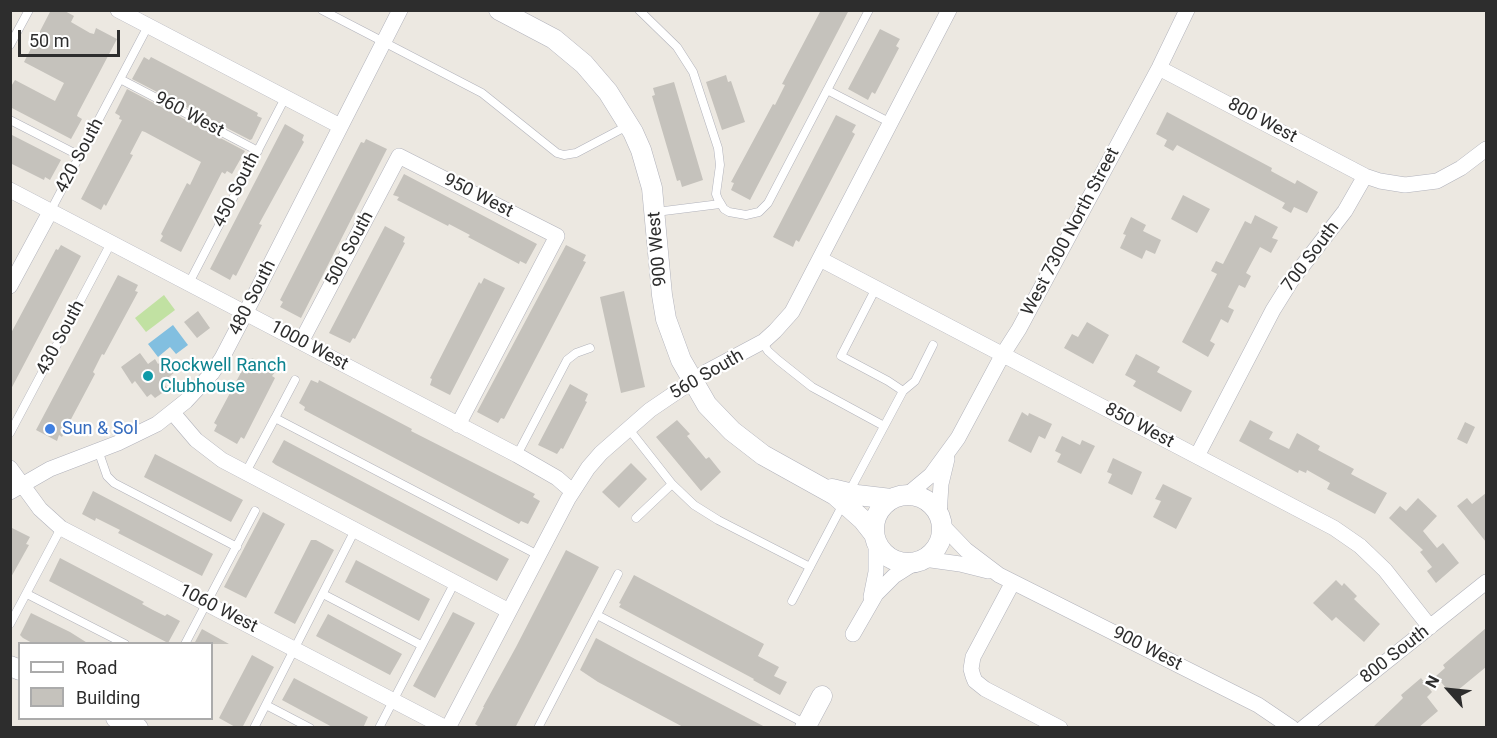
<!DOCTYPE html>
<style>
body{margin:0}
#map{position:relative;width:1497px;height:738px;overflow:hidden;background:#ece8e1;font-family:Roboto,sans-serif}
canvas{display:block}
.frame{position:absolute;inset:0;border:12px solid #2d2d2d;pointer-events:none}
.legend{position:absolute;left:18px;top:642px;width:195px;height:78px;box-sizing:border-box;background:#fff;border:2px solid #ababab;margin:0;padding:8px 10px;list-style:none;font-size:18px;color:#2d2d2d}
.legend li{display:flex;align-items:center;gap:12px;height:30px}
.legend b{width:30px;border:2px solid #ababab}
.north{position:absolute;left:1419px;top:660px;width:60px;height:60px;-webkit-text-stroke:4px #fff;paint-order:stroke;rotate:297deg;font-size:16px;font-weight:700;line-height:24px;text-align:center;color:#2d2d2d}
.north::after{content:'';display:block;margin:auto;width:21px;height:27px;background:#2d2d2d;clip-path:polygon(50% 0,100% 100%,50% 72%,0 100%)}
.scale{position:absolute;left:18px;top:30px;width:102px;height:27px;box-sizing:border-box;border:3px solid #2d2d2d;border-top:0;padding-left:8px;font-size:18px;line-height:21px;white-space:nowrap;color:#2d2d2d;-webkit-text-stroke:4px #fff;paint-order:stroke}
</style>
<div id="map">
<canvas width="1497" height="738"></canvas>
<div class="frame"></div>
<ul class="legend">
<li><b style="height:8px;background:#fff"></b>Road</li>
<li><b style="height:16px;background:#c5c2bc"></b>Building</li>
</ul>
<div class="north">N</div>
<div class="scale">50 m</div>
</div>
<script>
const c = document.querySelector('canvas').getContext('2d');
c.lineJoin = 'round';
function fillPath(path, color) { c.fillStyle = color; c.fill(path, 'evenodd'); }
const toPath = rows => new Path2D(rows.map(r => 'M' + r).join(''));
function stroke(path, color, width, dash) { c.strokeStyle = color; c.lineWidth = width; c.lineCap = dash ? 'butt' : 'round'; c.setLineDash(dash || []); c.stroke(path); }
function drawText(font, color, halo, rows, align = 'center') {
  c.font = font + ' Roboto,sans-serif'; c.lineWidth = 4.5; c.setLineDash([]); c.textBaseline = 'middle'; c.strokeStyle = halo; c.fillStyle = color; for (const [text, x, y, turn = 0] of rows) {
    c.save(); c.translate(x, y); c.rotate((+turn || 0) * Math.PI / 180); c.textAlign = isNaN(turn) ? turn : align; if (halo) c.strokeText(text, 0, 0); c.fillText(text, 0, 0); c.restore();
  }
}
fillPath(toPath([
 [164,295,175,310,146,332,135,318]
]), '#c1e1a2');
fillPath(toPath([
 [173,325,188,345,176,354,170,347,158,357,148,344]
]), '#82bfe0');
fillPath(toPath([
 [51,10,63,10,74,16,71,22,90,33,94,34,96,28,117,39,78,113,77,116,82,119,71,139,10,107,10,88,15,80,55,101,64,83,24,62],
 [821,10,849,10,750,200,731,190,734,183,731,182,773,104,775,105,785,85,782,84],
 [880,29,900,39,896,46,899,48,875,94,872,92,868,100,848,89],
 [144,57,149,60,151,57,258,113,257,116,262,118,252,139,250,140,132,79],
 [726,75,728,82,731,81,745,122,722,130,706,82],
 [674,82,703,180,682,187,680,180,677,181,652,96,655,95,653,88],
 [127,89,245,151,232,174,227,171,225,174,222,172,181,252,160,241,163,236,161,234,187,183,190,185,201,162,145,132,142,131,130,154,133,155,106,206,104,204,101,210,81,199,122,120,119,119,120,116,115,113],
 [1167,112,1272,168,1271,171,1295,184,1297,180,1318,192,1307,213,1294,207,1291,213,1282,208,1285,203,1177,145,1173,151,1164,146,1167,140,1156,134],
 [836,115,856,125,852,132,855,134,799,242,796,240,793,247,773,237],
 [285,124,304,135,302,140,304,142,259,224,262,225,236,276,233,274,230,280,210,269],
 [10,134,61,160,50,180,45,177,44,180,10,163],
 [366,139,387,149,301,318,280,307,283,302,280,300,361,142,364,143],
 [404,174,537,244,526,264,520,261,519,264,468,237,470,235,449,224,448,226,397,200,399,197,393,195],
 [1183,195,1210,209,1197,233,1171,219],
 [1255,215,1278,227,1272,238,1278,240,1271,253,1260,247,1246,273,1251,276,1245,288,1239,285,1228,307,1234,310,1228,323,1221,319,1210,341,1215,344,1208,357,1182,342,1217,274,1211,271,1216,261,1223,264,1245,221,1251,224],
 [1131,217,1146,225,1143,231,1161,240,1155,254,1146,250,1142,259,1120,248,1126,235,1123,234],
 [385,226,405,237,403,242,405,243,355,339,353,338,350,343,329,333],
 [61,245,81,256,10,391,10,335,56,249,58,250],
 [566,245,586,255,583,261,586,262,504,419,501,418,498,423,477,412],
 [118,275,138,285,135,291,138,292,104,355,102,354,93,372,95,374,69,423,62,437,59,435,57,441,36,430],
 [484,278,505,288,450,395,430,385,432,379,430,378,479,282,481,284],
 [624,291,645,387,621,393,600,297],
 [198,311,210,328,197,338,184,322],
 [1087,322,1109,335,1093,364,1064,348,1072,334,1078,337],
 [140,353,148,364,155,359,158,364,166,358,176,371,169,377,170,379,164,384,168,389,155,398,151,394,147,397,135,381,132,384,121,367],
 [1136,354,1160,367,1157,372,1192,391,1181,412,1133,386,1136,381,1125,375],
 [252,358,276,371,272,376,275,378,244,439,241,437,237,444,214,431,217,425,214,423,246,363,249,364],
 [311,380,318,383,319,380,412,429,411,431,535,494,533,497,540,501,528,524,521,521,519,524,304,410,305,407,299,403],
 [570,384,588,394,585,401,587,402,563,449,561,448,557,454,538,445],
 [1022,412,1028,416,1029,413,1052,424,1045,439,1039,436,1031,453,1008,441],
 [677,420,690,434,687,436,706,459,709,457,721,472,701,491,656,437],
 [1250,420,1273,432,1269,439,1289,449,1297,433,1320,446,1318,450,1354,469,1351,474,1387,493,1375,514,1327,489,1330,483,1307,470,1306,473,1299,470,1298,473,1239,441],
 [1465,422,1475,427,1467,444,1457,439],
 [1062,436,1080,445,1082,440,1095,446,1081,474,1057,462,1061,454,1055,451],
 [284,440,509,559,497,581,276,465,272,462],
 [155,454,243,500,231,522,144,477],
 [1113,458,1142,472,1132,495,1108,483,1112,474,1107,472],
 [631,463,647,479,619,508,602,492],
 [1163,484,1192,498,1176,529,1153,517,1161,501,1155,499],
 [93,491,213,554,202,576,118,533,120,530,96,518,95,521,82,514],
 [1486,493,1486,542,1457,506,1467,498,1472,504],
 [1418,498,1437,516,1423,531,1437,548,1443,543,1459,563,1436,583,1427,571,1432,567,1420,552,1423,550,1389,518,1400,506,1406,511],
 [263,512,285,524,246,598,224,587],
 [10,527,30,537,26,544,29,545,10,579],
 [311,540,316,540,334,550,295,624,274,613],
 [566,550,599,567,515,728,481,728,475,724,484,707,483,707,516,647],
 [60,558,144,602,142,604,153,610,165,616,167,614,180,621,168,643,49,581],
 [356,560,430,599,419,621,345,582],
 [634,575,764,644,758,656,779,667,774,676,787,682,780,695,753,680,754,679,619,607,621,604,619,603],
 [1336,580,1342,586,1344,583,1357,596,1354,599,1380,624,1364,642,1336,617,1332,621,1313,603],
 [453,612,475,623,435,698,413,686],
 [31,613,70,632,89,644,34,644,23,638,20,635],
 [328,614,402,654,390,675,316,636],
 [1486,628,1486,667,1452,695,1436,676,1445,668,1443,665],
 [202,629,229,644,194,644],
 [596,638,635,659,767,728,685,728,598,682,580,670],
 [252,655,274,667,242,728,237,728,219,718],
 [294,678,368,717,363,728,334,728,282,700],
 [1421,678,1432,692,1427,697,1438,711,1418,728,1372,728,1397,704,1403,698,1401,695]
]), '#c5c2bc');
const service = toPath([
 [322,10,482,93,557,153,564,155,576,153,629,125],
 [639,10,677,47,693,72,718,148,720,165,716,194,718,199,724,209,729,212,746,215,759,212,768,203,869,10],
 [10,45,29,10],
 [120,79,258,151],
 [827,90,891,123],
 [10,120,80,156],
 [50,212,148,26],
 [656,212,720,204],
 [189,283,285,98],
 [876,288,841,356,888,381,903,391],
 [762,342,768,351,778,360,812,387,884,426],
 [275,418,295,380],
 [628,428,672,484,694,505,718,520,810,567],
 [10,433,111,243],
 [98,450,107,476,114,483,237,547],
 [517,455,567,360,576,353,590,348],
 [246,472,275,418,538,555],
 [849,492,903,391,915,381,933,345],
 [636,518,672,484],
 [27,594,125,644],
 [323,594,421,645],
 [792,601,843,504],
 [597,615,806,724],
 [10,624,61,528],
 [185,644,255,511],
 [266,705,310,728],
 [254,728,355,530],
 [379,728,455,582],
 [538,728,618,574]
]);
const minor = toPath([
 [118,10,340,126],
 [1159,68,1365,176,1380,181,1405,185,1437,181,1461,168,1486,149],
 [10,190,517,455,557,478,572,491],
 [820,259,1334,528,1360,546,1385,570,1430,627],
 [10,286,50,212],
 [301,342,399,156,557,236,458,425],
 [173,413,196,440,222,460,509,611],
 [1197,456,1273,310,1293,278,1345,211,1365,176],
 [10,468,40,509,61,528,446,728],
 [10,492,50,469,118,443,157,424,186,401,212,373,222,358,246,312,400,10],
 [907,495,931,475,958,438,1003,354,1019,329,1159,68,1187,10],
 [939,516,941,484,947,459],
 [941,524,966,550,999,575,1258,705,1292,728],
 [924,559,960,564,988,571],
 [1013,582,973,657,971,669,973,676,975,681,985,689,1060,728],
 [871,597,876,572,876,542],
 [853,634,876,594,894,576,916,562],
 [448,728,568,499,588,468,601,453,650,410,706,372,764,341,775,331,792,312,949,10],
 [1303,728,1486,582]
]);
const tertiary = toPath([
 [499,10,554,39,584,64,608,92,633,132,641,150,652,188,662,295,666,319,681,360,707,405,732,431,763,455,835,495,863,520,874,534],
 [832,489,857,495,891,499],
 '874 529a34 34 0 1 1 68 0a34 34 0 1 1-68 0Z',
 [10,666,20,670],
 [116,718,138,728],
 [805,728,822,696]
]);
stroke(service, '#b1b2bb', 9);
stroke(minor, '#b1b2bb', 16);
stroke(tertiary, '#b1b2bb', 21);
stroke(service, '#fff', 8);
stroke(minor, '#fff', 15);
stroke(tertiary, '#fff', 20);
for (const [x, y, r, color] of [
 [148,376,6,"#0f9aa8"],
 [50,429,6,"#3f7fe0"]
]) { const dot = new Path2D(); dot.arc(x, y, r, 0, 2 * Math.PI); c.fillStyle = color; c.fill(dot); stroke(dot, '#fff', 2); }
drawText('18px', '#2d2d2d', '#fff', [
 ["960 West",189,115,28],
 ["800 West",1262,121,28],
 ["420 South",80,156,-62],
 ["450 South",237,190,-63],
 ["950 West",478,196,27],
 ["West 7300 North Street",1071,232,-62],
 ["500 South",350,249,-62],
 ["900 West",658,249,-95],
 ["700 South",1311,257,-53],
 ["480 South",253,298,-63],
 ["430 South",61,338,-62],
 ["1000 West",309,346,28],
 ["560 South",707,375,-30],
 ["850 West",1139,426,28],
 ["1060 West",218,609,27],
 ["900 West",1147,649,27],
 ["800 South",1395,655,-38]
]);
drawText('18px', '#0d838f', '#fff', [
 ["Rockwell Ranch",160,366],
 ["Clubhouse",160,387]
], 'left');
drawText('18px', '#366cbe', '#fff', [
 ["Sun & Sol",62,429]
], 'left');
</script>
